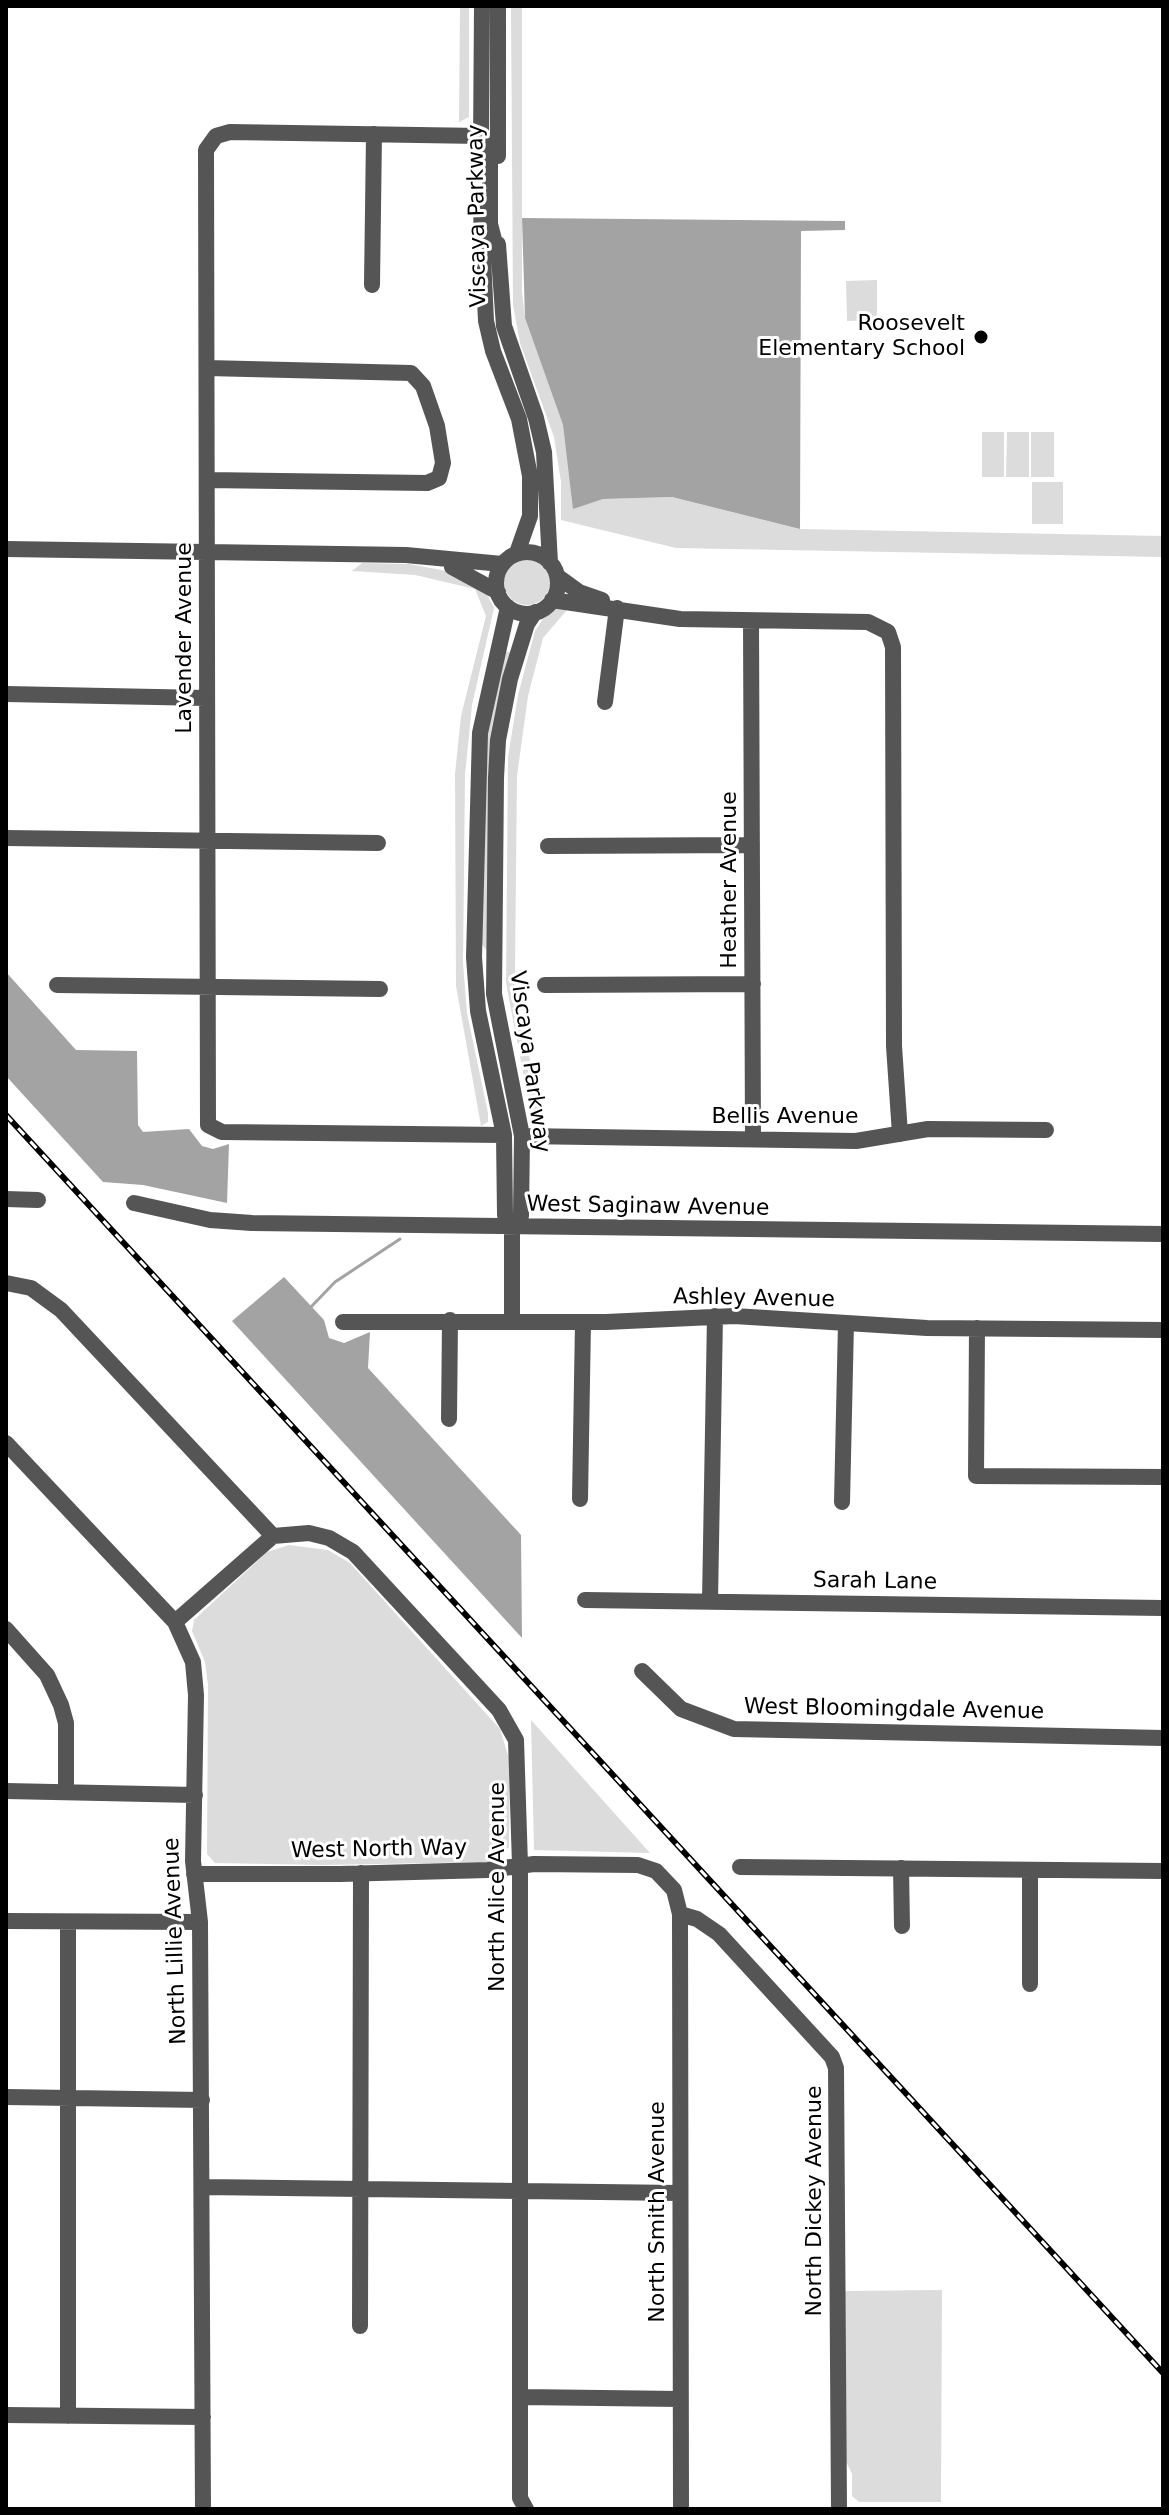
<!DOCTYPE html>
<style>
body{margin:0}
#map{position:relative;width:1169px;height:2515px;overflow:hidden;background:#fff;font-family:"DejaVu Sans",sans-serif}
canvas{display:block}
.frame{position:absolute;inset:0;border:8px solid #000;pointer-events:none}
</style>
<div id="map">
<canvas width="1169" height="2515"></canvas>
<div class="frame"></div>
</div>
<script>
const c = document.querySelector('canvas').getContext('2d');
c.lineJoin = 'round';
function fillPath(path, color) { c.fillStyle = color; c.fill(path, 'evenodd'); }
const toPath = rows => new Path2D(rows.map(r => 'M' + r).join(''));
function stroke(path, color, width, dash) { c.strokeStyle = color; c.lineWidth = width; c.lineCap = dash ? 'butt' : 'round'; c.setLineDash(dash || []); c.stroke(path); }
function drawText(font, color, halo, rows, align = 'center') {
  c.font = font + ' "DejaVu Sans",sans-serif'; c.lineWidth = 6; c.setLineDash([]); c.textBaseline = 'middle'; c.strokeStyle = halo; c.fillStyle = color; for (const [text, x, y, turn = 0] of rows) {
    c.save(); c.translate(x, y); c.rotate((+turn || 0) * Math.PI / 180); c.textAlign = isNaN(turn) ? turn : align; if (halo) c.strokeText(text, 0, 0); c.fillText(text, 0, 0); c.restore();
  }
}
fillPath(toPath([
 [460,6,469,6,469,117,459,122],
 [511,6,522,6,522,291,525,318,563,425,574,508,603,499,672,497,800,529,1163,536,1163,557,676,548,561,520,561,482,554,437,520,343,513,305],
 [877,280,877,320,847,321,846,281],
 [982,432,1004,432,1004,477,982,477],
 [1007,432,1029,432,1029,477,1006,477],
 [1031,432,1054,432,1054,477,1031,477],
 [1032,482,1063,482,1063,524,1032,524],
 '504 582a23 23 0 1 1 46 0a23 23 0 1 1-46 0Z',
 [362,563,410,564,451,572,486,592,494,608,472,705,465,775,463,963,467,1013,488,1113,488,1122,481,1126,456,986,455,774,461,716,486,616,475,589,415,575,352,571],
 [560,607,567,610,543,638,528,696,517,776,515,969,518,1007,539,1099,540,1126,532,1119,506,983,508,757,518,695,535,631,543,619],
 [504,651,513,653,487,951,480,942,483,753],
 [289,1545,328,1550,350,1563,500,1729,510,1762,509,1847,501,1856,489,1862,323,1865,215,1863,207,1854,208,1685,205,1662,192,1631,194,1620,267,1552],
 [531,1720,650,1853,534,1850],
 [942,2290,941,2502,859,2502,852,2496,852,2474,843,2455,844,2291]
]), '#dcdcdc');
fillPath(toPath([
 [522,218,845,221,845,230,801,231,800,529,672,497,603,499,573,509,563,425,525,318],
 [6,972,76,1050,137,1051,138,1125,143,1132,189,1129,202,1146,213,1149,229,1144,227,1203,143,1185,103,1182,6,1076],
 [284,1277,324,1320,329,1338,344,1343,370,1332,368,1368,521,1535,522,1638,232,1321]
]), '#a3a3a3');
stroke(toPath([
 [310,1308,335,1282,400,1239]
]), '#a3a3a3', 3);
stroke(toPath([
 [481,144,482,6],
 [498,156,498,6],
 [481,212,486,321,493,351,519,419,530,476,530,516,517,553],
 [498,244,504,326,536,418,544,452,550,563],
 [497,251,490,224,490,150,481,136,230,132,216,136,206,150,208,1125,222,1132,504,1135],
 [372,285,374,134],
 [207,368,411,373,423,386,437,426,443,463,439,478,427,483,207,480],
 [6,549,406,555,502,564],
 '496 583a31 31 0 1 1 62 0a31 31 0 1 1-62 0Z',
 [452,567,498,592],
 [557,576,579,592,602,600],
 [552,600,680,619,868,622,888,632,893,647,894,1046,900,1134],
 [508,607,480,733,474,957,478,1011,504,1135,505,1215,512,1227],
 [751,621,753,1139],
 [6,694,206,698],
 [605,702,617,608],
 [6,838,378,843],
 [548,846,752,845],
 [57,985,380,989],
 [545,985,753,984],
 [522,1136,856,1141,928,1129,1046,1130],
 [6,1199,38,1200],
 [134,1203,210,1220,252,1223,1163,1234],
 [512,1227,521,1216,522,1136,494,994,496,778,498,740,510,679,527,624,535,612],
 [6,1283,31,1288,61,1310,273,1536],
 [512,1321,512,1227],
 [343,1322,606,1322,734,1316,927,1328,1163,1330],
 [977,1328,976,1476,1163,1477],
 [449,1419,450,1320],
 [6,1443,175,1622,193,1662,196,1695,193,1861,200,1922,203,2509],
 [580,1499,583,1322],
 [842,1502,846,1323],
 [585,1600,1163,1608],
 [710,1601,715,1316],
 [175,1622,273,1536,309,1533,329,1538,353,1552,499,1710,516,1740,520,1865,520,2498,526,2509],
 [6,1629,47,1675,61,1705,66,1723,66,1791],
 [642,1671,681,1709,734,1729,1163,1738],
 [6,1791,195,1795],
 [740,1867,1163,1871],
 [901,1868,902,1926],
 [194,1874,340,1874,488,1870,534,1864,638,1865,656,1871,674,1890,680,1914,681,2509],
 [680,1914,697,1919,719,1934,832,2057,836,2068,839,2509],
 [6,1921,200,1922],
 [68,1922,68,2416],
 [1030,1984,1030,1870],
 [6,2097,202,2100],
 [204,2187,679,2193],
 [360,2326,361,1873],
 [521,2397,680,2399],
 [6,2415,203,2417]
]), '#555', 16);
const rail = toPath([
 [6,1115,1163,2373]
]);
stroke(rail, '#000', 6);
stroke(rail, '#fff', 3, [9]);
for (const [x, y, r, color] of [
 [981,337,8,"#000"]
]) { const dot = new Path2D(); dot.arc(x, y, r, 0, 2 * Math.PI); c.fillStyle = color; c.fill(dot); stroke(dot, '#fff', 3); }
drawText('22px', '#000', '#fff', [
 ["Viscaya Parkway",478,216,-91],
 ["Lavender Avenue",185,638,-90],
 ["Heather Avenue",730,880,-90],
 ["Viscaya Parkway",529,1062,82],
 ["Bellis Avenue",785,1117],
 ["West Saginaw Avenue",648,1207,1],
 ["Ashley Avenue",754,1299,1],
 ["Sarah Lane",875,1582,1],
 ["West Bloomingdale Avenue",894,1710,1],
 ["West North Way",379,1850,-1],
 ["North Alice Avenue",498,1887,-90],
 ["North Lillie Avenue",176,1941,-92],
 ["North Dickey Avenue",815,2201,-90],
 ["North Smith Avenue",658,2212,-90]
]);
drawText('22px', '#000', '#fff', [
 ["Roosevelt",965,324],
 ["Elementary School",965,349]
], 'right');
</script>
